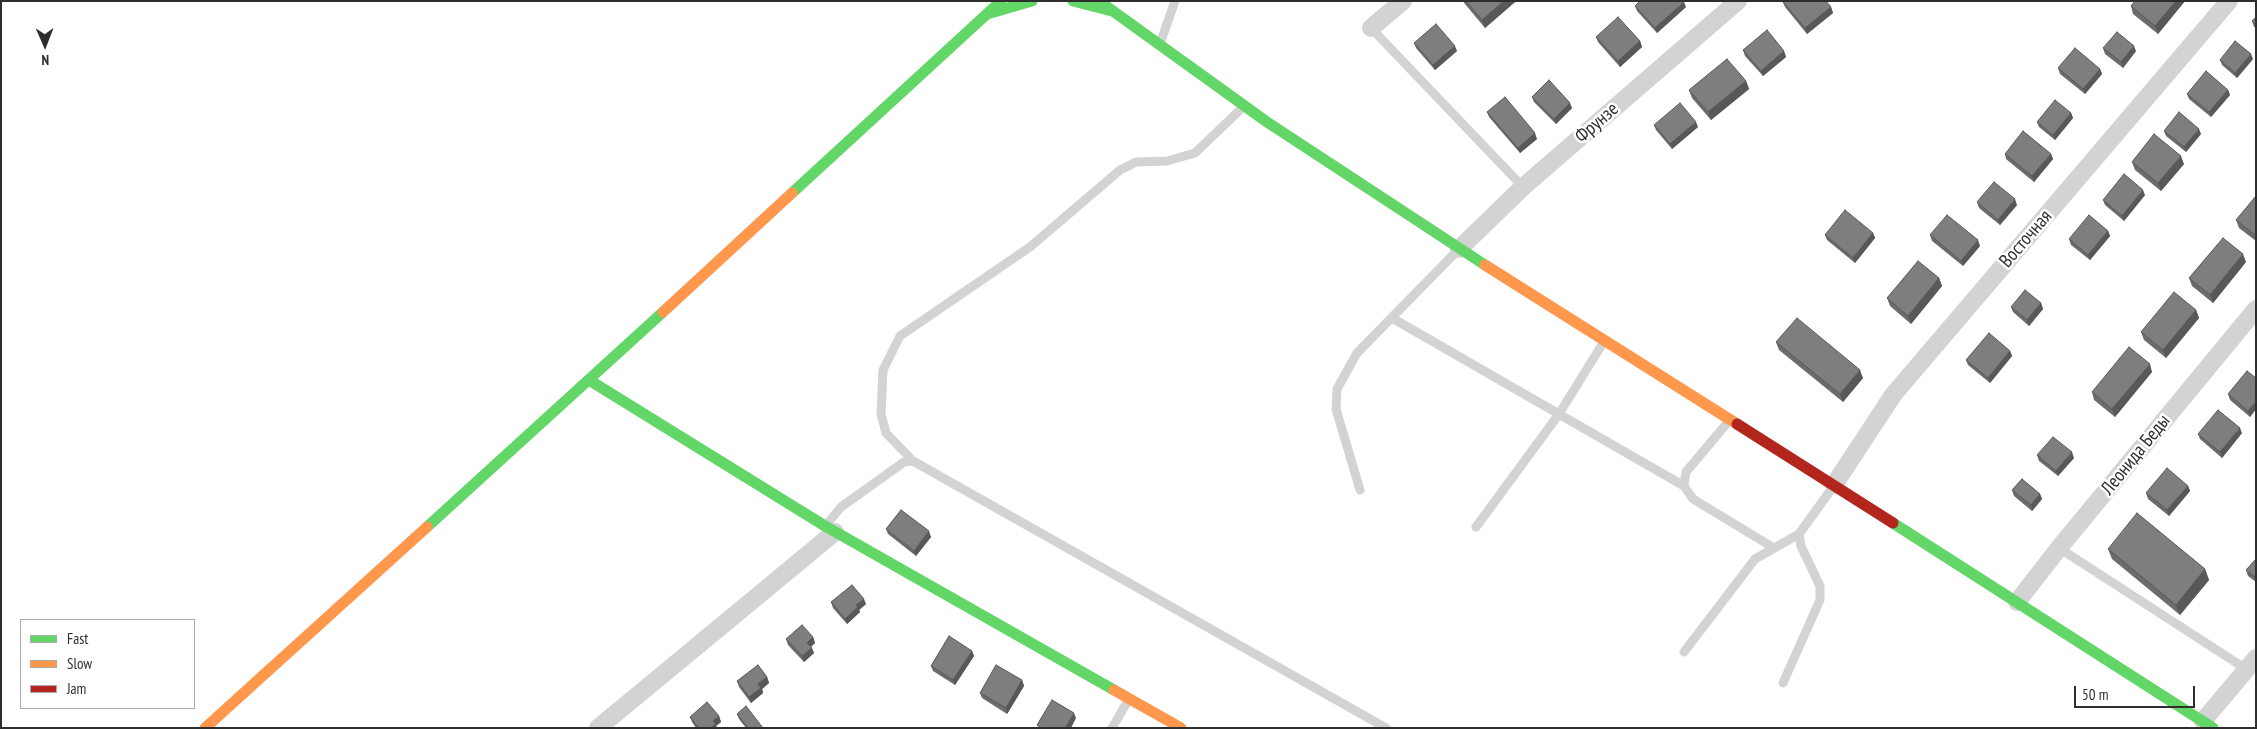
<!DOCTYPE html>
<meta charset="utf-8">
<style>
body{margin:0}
#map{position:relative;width:2257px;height:729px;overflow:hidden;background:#fff;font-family:"PT Sans Narrow",sans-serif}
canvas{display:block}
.frame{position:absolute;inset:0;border:2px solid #2e2e2e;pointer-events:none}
.legend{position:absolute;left:20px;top:619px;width:175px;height:90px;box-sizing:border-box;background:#fff;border:1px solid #ababab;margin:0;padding:6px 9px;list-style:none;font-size:15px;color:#2e2e2e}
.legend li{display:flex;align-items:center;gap:10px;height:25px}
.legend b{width:25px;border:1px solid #ababab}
.north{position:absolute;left:20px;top:20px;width:50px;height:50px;-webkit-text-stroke:4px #fff;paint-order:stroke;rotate:179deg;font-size:14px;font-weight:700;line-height:20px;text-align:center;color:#2e2e2e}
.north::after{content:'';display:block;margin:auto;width:18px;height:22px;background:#2e2e2e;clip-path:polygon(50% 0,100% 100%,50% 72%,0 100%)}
.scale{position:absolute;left:2074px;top:686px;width:121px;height:22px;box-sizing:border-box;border:2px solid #2e2e2e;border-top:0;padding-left:6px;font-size:15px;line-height:18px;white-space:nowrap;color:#2e2e2e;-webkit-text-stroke:4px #fff;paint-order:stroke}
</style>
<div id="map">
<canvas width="2257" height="729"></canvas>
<div class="frame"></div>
<ul class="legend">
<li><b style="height:6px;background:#63d668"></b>Fast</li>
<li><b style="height:6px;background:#ff974d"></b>Slow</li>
<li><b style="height:6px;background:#b3261e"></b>Jam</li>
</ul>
<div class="north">N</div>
<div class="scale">50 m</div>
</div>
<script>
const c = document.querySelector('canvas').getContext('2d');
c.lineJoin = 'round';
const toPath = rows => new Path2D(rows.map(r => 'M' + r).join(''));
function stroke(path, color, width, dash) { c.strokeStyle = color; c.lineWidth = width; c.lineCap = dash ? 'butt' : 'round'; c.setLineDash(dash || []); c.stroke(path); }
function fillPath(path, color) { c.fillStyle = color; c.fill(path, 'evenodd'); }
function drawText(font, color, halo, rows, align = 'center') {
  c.font = font + ' "PT Sans Narrow",sans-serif'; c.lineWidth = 5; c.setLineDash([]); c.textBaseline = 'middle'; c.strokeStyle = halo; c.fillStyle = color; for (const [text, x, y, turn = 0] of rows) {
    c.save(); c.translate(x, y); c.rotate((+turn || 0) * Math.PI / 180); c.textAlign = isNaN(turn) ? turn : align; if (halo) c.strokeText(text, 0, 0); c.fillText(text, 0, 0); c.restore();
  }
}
stroke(toPath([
 [1371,28,1523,187],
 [1161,41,1175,1],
 [1392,318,1684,486],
 [1728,422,1686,472,1684,486,1693,499,1774,548],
 [913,461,886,433,881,414,883,370,900,336,1030,247,1120,170,1136,162,1167,161,1195,153,1242,108],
 [1360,490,1336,409,1337,389,1357,353,1457,251],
 [827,524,841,507,904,462,913,461,1386,728],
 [1476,527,1559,414,1603,343],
 [2059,548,2246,669],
 [1684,652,1755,559,1799,534,1833,487],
 [1783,683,1820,600,1820,586,1801,546,1799,534],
 [1112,728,1129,699]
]), '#d3d3d3', 9);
stroke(toPath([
 [1371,28,1403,1],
 [1459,249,1523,187,1738,1],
 [1834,485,1893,395,2229,1],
 [2017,602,2059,548,2256,309],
 [2203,721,2256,658],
 [598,728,835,532]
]), '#d3d3d3', 18);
stroke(toPath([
 [1073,1,1112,11],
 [1099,1,1267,122,1485,265],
 [987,14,1032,1],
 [792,193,1001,1],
 [589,380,825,526,1114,690],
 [1893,523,2213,728],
 [427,527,663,312]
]), '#63d668', 11);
stroke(toPath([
 [1485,265,1737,424],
 [663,312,792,193],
 [1114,690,1181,728],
 [205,728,427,527]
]), '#ff974d', 11);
stroke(toPath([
 [1737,424,1893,523]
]), '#b3261e', 11);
fillPath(toPath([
 [1463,1,1514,1,1515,2,1485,28,1465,4],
 [2135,1,2185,1,2158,34,2133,14,2131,6],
 [1783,2,1831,7,1833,13,1807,34,1785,7],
 [1635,6,1686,7,1657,33,1637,11],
 [2256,17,2256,28,2254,27,2252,21],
 [1596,37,1640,41,1642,47,1620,67,1598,42],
 [1414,43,1457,51,1435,70,1416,48],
 [2103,48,2136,51,2123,68,2105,54],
 [1743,50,1784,51,1786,57,1763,76,1745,56],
 [2253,59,2237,78,2222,65,2220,60],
 [2058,68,2100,69,2102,74,2085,94,2060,74],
 [1746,81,1749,89,1711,120,1692,98,1689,90],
 [2228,90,2230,95,2211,117,2189,99,2187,94],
 [1532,97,1572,108,1556,124,1534,102],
 [1487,112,1537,139,1520,153,1489,117],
 [2071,113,2073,118,2055,140,2039,127,2037,122],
 [1654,125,1698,127,1672,149,1656,130],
 [2164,131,2201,134,2186,152,2166,136],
 [2005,154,2051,154,2053,159,2034,182,2006,159],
 [2132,162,2184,164,2161,191,2135,170],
 [2145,195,2124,221,2105,205,2103,200],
 [2256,196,2256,241,2239,228,2236,220],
 [1977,202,2017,205,2000,225,1979,208],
 [2108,231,2110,236,2090,260,2071,245,2069,239],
 [1873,233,1875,238,1855,263,1827,240,1825,235],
 [1930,235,1980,246,1963,266,1932,241],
 [2246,262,2213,303,2192,286,2189,278],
 [1939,278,1942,286,1911,324,1890,306,1887,298],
 [2041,303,2043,309,2029,326,2013,312,2011,307],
 [2196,310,2199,318,2166,358,2144,340,2141,332],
 [1776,342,1863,378,1843,402,1779,350],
 [2010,351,2012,356,1990,383,1968,365,1966,360],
 [2152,372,2115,417,2094,400,2092,392],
 [2256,378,2256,409,2250,417,2230,400,2228,394],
 [2242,433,2222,458,2200,439,2198,434],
 [2037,455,2074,458,2058,476,2039,461],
 [2188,486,2190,491,2169,516,2148,499,2146,493],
 [2012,490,2040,494,2042,499,2032,511,2014,496],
 [886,529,931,537,916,556,888,534],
 [2108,549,2205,569,2209,580,2180,615,2112,559],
 [2256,559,2256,582,2248,576,2246,570],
 [831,602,866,604,859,610,860,612,847,624,833,608],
 [813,637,815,643,811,647,814,653,804,662,788,645,786,639],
 [972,651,974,656,955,685,933,671,931,666],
 [767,677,769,683,762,689,763,693,751,703,739,687,737,681],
 [1022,680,1024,686,1007,714,982,698,980,693],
 [737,714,763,728,746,728,739,719],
 [719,716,721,722,716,726,717,728,696,728,692,722,690,717]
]), '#6c6c6c');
fillPath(toPath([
 [1504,1,1514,1,1515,2,1485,28,1482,20],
 [2176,1,2185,1,2158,34,2155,26],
 [1684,2,1686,7,1657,33,1655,28],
 [1831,7,1833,13,1807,34,1805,28],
 [1640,41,1642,47,1620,67,1618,61],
 [1455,46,1457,51,1435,70,1433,65],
 [2134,46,2136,51,2123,68,2121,62],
 [1784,51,1786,57,1763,76,1761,71],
 [2251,54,2253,59,2237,78,2235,73],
 [2100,69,2102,74,2085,94,2083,89],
 [1746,81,1749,89,1711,120,1708,112],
 [2228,90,2230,95,2211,117,2209,112],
 [1570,103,1572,108,1556,124,1554,119],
 [2071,113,2073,118,2055,140,2053,135],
 [1696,122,1698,127,1672,149,1670,144],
 [2199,129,2201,134,2186,152,2184,147],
 [1535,133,1537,139,1520,153,1518,148],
 [2051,154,2053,159,2034,182,2032,176],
 [2181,156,2184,164,2161,191,2158,183],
 [2143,190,2145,195,2124,221,2122,216],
 [2015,199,2017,205,2000,225,1998,220],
 [2108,231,2110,236,2090,260,2088,255],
 [1873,233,1875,238,1855,263,1853,258],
 [1978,240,1980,246,1963,266,1961,261],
 [2243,254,2246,262,2213,303,2210,295],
 [1939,278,1942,286,1911,324,1908,316],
 [2041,303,2043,309,2029,326,2027,320],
 [2196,310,2199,318,2166,358,2163,350],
 [2010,351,2012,356,1990,383,1988,378],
 [2150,364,2152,372,2115,417,2112,409],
 [1860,370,1863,378,1843,402,1840,394],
 [2256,402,2256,409,2250,417,2248,411],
 [2240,428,2242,433,2222,458,2220,452],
 [2072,452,2074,458,2058,476,2056,471],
 [2188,486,2190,491,2169,516,2167,510],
 [2040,494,2042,499,2032,511,2031,505],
 [929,531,931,537,916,556,914,551],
 [2205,569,2209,580,2180,615,2176,605],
 [864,599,866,604,859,610,860,612,847,624,845,619,856,605],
 [813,637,815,643,809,648,807,643],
 [812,648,814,653,804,662,802,656],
 [972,651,974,656,955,685,953,680],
 [767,677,769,683,762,689,763,693,751,703,749,697,758,684],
 [1022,680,1024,686,1007,714,1006,708],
 [1074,713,1076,718,1071,728,1065,728],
 [719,716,721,722,716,726,717,728,711,728,713,721]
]), '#585858');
const building = toPath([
 [1466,1,1504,1,1482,20,1466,1],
 [1640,1,1683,1,1684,2,1655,28,1635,6,1640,1],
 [1783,1,1826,1,1831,7,1805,28,1783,2,1783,1],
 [2135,1,2176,1,2155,26,2131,6,2135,1],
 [1618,17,1640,41,1618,61,1596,37,1618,17],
 [2256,17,2256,25,2252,21,2256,17],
 [1436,24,1455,46,1433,65,1414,43,1436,24],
 [1767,30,1784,51,1761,71,1743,50,1767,30],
 [2117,32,2134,46,2121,62,2103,48,2117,32],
 [2235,41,2251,54,2235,73,2220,60,2235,41],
 [2075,48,2100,69,2083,89,2058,68,2075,48],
 [1727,59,1746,81,1708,112,1689,90,1727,59],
 [2206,71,2228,90,2209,112,2187,94,2206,71],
 [1549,80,1570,103,1554,119,1532,97,1549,80],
 [1505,97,1535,133,1518,148,1487,112,1505,97],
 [2055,100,2071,113,2053,135,2037,122,2055,100],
 [1680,103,1696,122,1670,144,1654,125,1680,103],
 [2179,112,2199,129,2184,147,2164,131,2179,112],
 [2023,131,2051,154,2032,176,2005,154,2023,131],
 [2154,134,2181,156,2158,183,2132,162,2154,134],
 [2124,174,2143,190,2122,216,2103,200,2124,174],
 [1994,182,2015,199,1998,220,1977,202,1994,182],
 [2256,196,2256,236,2236,220,2256,196],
 [1845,210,1873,233,1853,258,1825,235,1845,210],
 [1947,215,1978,240,1961,261,1930,235,1947,215],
 [2089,215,2108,231,2088,255,2069,239,2089,215],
 [2223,238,2243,254,2210,295,2189,278,2223,238],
 [1918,261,1939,278,1908,316,1887,298,1918,261],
 [2025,290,2041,303,2027,320,2011,307,2025,290],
 [2174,292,2196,310,2163,350,2141,332,2174,292],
 [1797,318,1860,370,1840,394,1776,342,1797,318],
 [1989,333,2010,351,1988,378,1966,360,1989,333],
 [2129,347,2150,364,2112,409,2092,392,2129,347],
 [2247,371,2256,378,2256,402,2248,411,2228,394,2247,371],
 [2218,410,2240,428,2220,452,2198,434,2218,410],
 [2053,437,2072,452,2056,471,2037,455,2053,437],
 [2167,468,2188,486,2167,510,2146,493,2167,468],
 [2022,479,2040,494,2031,505,2012,490,2022,479],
 [901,510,929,531,914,551,886,529,901,510],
 [2137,513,2205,569,2176,605,2108,549,2137,513],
 [2256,559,2256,578,2246,570,2256,559],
 [852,585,864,599,856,605,858,607,845,619,831,602,852,585],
 [802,625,813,637,807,643,812,648,802,656,786,639,802,625],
 [949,636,972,651,953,680,931,666,949,636],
 [758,665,767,677,758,684,761,688,749,697,737,681,758,665],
 [996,665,1022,680,1006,708,980,693,996,665],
 [1052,700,1074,713,1065,728,1041,728,1037,725,1052,700],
 [707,702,719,716,713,721,716,724,711,728,699,728,690,717,707,702],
 [746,706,763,728,748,728,737,714,746,706]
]);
fillPath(building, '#7e7e7e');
stroke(building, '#585858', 1);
drawText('19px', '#2e2e2e', '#fff', [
 ["Фрунзе",1597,123,-41],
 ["Восточная",2026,239,-49],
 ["Леонида Беды",2136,455,-51]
]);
</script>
